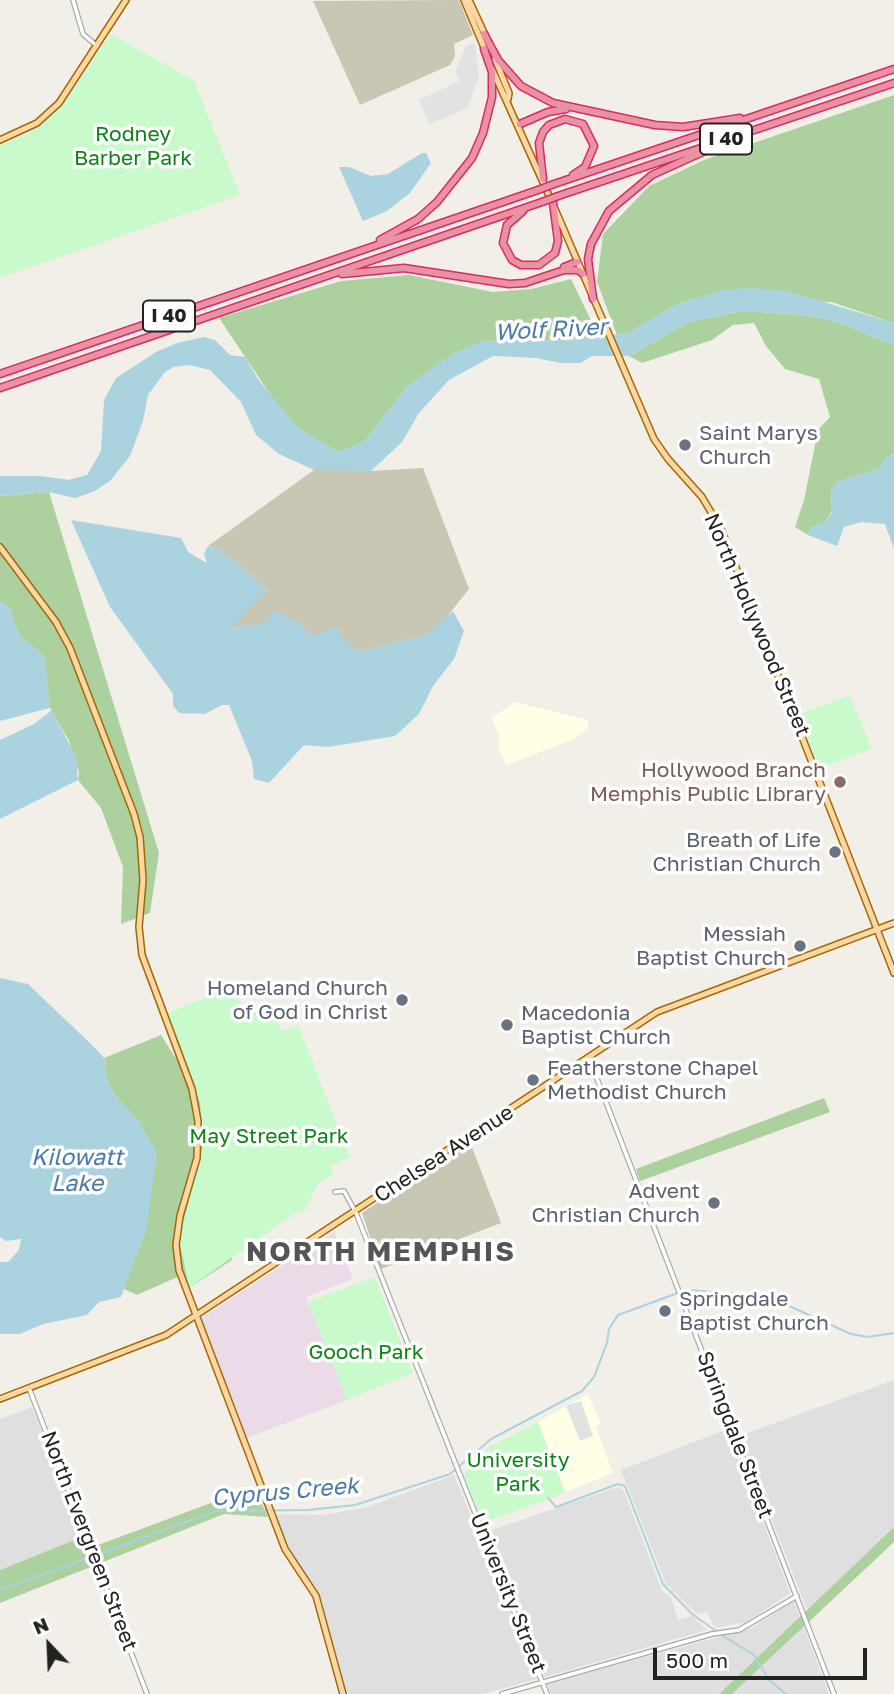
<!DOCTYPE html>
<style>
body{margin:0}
#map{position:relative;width:894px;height:1694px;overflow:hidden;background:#f2efe9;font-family:"Golos Text",sans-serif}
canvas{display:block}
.north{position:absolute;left:14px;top:1610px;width:70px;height:70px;-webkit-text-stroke:5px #fff;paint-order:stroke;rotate:337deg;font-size:19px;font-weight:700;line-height:28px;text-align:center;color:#222}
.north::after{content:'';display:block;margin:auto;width:24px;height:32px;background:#222;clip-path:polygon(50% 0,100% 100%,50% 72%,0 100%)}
.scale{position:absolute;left:653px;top:1648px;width:214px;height:32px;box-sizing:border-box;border:4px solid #222;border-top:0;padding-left:9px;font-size:21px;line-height:24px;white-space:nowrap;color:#222;-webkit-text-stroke:5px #fff;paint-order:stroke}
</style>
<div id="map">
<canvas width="894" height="1694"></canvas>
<div class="north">N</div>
<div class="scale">500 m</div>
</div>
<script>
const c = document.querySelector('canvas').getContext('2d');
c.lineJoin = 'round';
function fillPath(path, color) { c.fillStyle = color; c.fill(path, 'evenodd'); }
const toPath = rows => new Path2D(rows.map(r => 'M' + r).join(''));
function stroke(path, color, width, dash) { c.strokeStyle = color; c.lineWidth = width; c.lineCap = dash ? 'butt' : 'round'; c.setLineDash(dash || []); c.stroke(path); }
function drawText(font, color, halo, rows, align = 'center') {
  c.font = font + ' "Golos Text",sans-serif'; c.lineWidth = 7; c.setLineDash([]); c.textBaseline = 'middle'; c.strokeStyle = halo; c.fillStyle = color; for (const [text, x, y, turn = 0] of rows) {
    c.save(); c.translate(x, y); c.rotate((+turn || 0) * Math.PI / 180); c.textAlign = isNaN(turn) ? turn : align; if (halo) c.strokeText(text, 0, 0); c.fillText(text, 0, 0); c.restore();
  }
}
fillPath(toPath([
 [894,1380,894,1527,807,1610,739,1436],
 [32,1407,84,1536,0,1570,0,1419],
 [728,1429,790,1593,747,1622,715,1628,707,1612,697,1614,666,1584,621,1470],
 [454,1475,537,1679,483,1694,346,1694,320,1599,292,1554,275,1514,322,1515,364,1508],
 [618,1487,624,1491,662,1591,671,1598,678,1620,692,1616,707,1630,545,1677,486,1532],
 [794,1601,800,1617,719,1694,550,1694,547,1684,751,1628],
 [804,1627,829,1694,732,1694]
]), '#e0dfdf');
fillPath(toPath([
 [334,1232,353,1279,306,1297,347,1400,247,1438,201,1318]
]), '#ebdbe8');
fillPath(toPath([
 [515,702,588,720,588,729,574,739,507,765,499,750,499,737,492,718],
 [588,1394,601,1424,596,1427,613,1473,566,1492,538,1422]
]), '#ffffe5');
fillPath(toPath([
 [459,0,473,35,454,44,455,56,450,65,360,105,313,1],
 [331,468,372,471,423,468,469,589,441,624,426,635,358,652,342,639,313,636,294,620,227,629,267,590,222,551,208,546,314,470],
 [470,1142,501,1223,381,1269,362,1213]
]), '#c7c7b4');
fillPath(toPath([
 [894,95,894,323,831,302,697,298,676,305,628,333,617,335,597,282,603,234,649,186,704,160],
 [409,275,493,292,531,289,571,279,599,337,562,341,509,339,481,342,455,353,407,387,364,442,338,452,298,428,280,409,219,318,341,281],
 [742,311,807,315,840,323,894,345,894,453,886,458,879,469,837,482,831,490,832,511,825,522,810,528,808,535,795,527,804,500,818,430,830,417,819,379,785,369,766,346,754,323,733,325,712,340,642,363,629,356,689,322],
 [49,492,159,853,150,913,121,924,123,867,101,808,78,780,79,773,69,741,50,708,44,656,18,634,10,609,0,601,0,496],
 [161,1035,216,1122,232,1260,189,1288,184,1274,137,1295,124,1289,133,1260,141,1124,114,1094,106,1076,104,1058],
 [824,1098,830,1112,640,1181,636,1169],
 [254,1487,268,1517,224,1514,0,1603,0,1570,84,1536,90,1548],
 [894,1527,894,1542,732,1694,719,1694]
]), '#add19e');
fillPath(toPath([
 [111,34,194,81,240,195,0,278,0,145,27,134,63,104],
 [850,695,872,749,819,768,798,715],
 [235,986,244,1011,270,1001,282,1031,298,1025,350,1157,330,1166,333,1176,318,1183,306,1209,294,1214,189,1288,179,1239,203,1145,200,1103,167,1013],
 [375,1277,413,1373,347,1400,308,1302],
 [538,1422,565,1493,483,1523,464,1475,489,1447]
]), '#c8facc');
fillPath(toPath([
 [475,43,479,76,468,108,429,124,419,100,459,81,455,72,466,46],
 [581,1401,593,1436,580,1441,566,1406]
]), '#e2e2e2');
fillPath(toPath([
 [422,153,426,153,431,163,410,193,387,211,363,221,339,167,349,167,371,176,388,174],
 [750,288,787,291,894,323,894,345,840,323,807,315,742,311,689,322,629,356,592,356,581,363,561,363,536,358,493,356,449,380,419,413,402,442,371,471,314,470,279,454,256,435,241,402,210,370,190,365,174,367,165,372,148,395,143,421,130,456,110,481,93,492,75,498,49,492,0,496,0,476,41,476,68,480,87,475,101,451,104,400,116,378,156,352,177,343,204,337,215,340,230,355,245,357,258,379,298,428,338,452,364,442,407,387,423,374,455,353,480,342,509,339,562,341,628,333,676,305,721,290],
 [894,453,894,549,885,524,861,522,844,527,837,546,808,535,810,528,825,522,832,512,831,490,837,482,879,469,886,458],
 [71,520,181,538,188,552,207,563,204,554,208,546,222,551,267,590,229,629,261,624,275,611,294,620,313,636,338,627,343,639,358,652,426,635,453,611,464,631,454,659,433,686,419,714,395,736,328,747,304,745,269,783,254,779,252,761,229,705,222,705,205,714,179,713,173,706,173,694,110,607],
 [0,601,10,609,18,634,44,656,50,708,0,721],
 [52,710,76,758,78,780,0,819,0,740,34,724],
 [0,978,28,984,94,1047,104,1058,106,1076,114,1094,141,1124,157,1153,146,1231,121,1297,99,1302,87,1315,43,1324,20,1334,0,1334,0,1262,8,1262,19,1250,21,1239,6,1241,0,1237]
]), '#aad3df');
stroke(toPath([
 [548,1498,556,1507,618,1484,625,1486,663,1584,692,1614,716,1631],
 [0,1590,216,1511,308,1510,355,1505,450,1474,491,1439,582,1391,594,1377,607,1343,609,1329,618,1315,686,1290,767,1296,851,1334,868,1337,894,1333],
 [720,1634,754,1655,769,1680,786,1694]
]), '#aad3df', 2);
const minor = toPath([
 [73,0,83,34,97,46],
 [589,1058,834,1694],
 [335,1192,344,1191,356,1213,547,1694],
 [29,1388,147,1694],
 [502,1694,712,1634,739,1630,797,1596]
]);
const major = toPath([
 [464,0,485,50],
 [469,0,486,37],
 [495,59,509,93,508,99],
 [492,69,551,200],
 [0,140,37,123,59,103,126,0],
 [555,209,654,439,668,459,702,497,721,529,894,973],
 [0,547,56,622,70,648,134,814,140,837,143,880,139,927,142,955,192,1089,198,1121,197,1158,180,1216,176,1245,179,1270,285,1549,316,1596,343,1694],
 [0,1399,166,1335,657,1012,894,923]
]);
const highway = toPath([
 [484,34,498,60,521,86,553,103,655,125,683,127,740,118],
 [520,124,548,112,566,109],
 [543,179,539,143,543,132,549,125,565,119,583,124,594,146,585,167,573,175],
 [554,184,894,69],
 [558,196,894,83],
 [523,211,507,225,503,243,512,260,521,265,539,265,555,253,558,241,553,203],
 [380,240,418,219,437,202,472,158,483,133,492,97,492,72,484,49],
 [564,267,577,262],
 [342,274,404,268,509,284,525,283,564,270,578,270,583,274],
 [593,299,588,259,591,244,609,211,652,175,705,151],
 [0,374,538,190],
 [0,388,542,202]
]);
stroke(minor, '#a9a9a9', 6);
stroke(major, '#a06b00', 8);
stroke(highway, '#dc2a67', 9);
stroke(minor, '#fff', 3.5);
stroke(major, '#fcd6a4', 5);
stroke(highway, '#e892a2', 6);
const highwayBridge = toPath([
 [538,190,554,184],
 [542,202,558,196]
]);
stroke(highwayBridge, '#dc2a67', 9, []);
stroke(highwayBridge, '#e892a2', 6);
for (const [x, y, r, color] of [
 [685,445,7,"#6b7280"],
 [840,782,7,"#8d6e63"],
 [835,852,7,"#6b7280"],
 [800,946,7,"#6b7280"],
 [402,1000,7,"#6b7280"],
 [507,1025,7,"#6b7280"],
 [533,1080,7,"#6b7280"],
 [714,1203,7,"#6b7280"],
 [665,1311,7,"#6b7280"]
]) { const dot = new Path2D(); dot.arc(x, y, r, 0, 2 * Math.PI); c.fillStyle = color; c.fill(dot); stroke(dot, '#fff', 2.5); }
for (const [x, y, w] of [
 [726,139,52],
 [169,316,52]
]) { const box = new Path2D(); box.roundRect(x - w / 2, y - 15.5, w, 31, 5); c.fillStyle = '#fff'; c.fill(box); stroke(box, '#222', 2); }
drawText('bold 19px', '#222', null, [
 ["I 40",726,139],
 ["I 40",169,316]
]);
drawText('21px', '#0c8416', '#fff', [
 ["Rodney",133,134],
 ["Barber Park",133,158],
 ["May Street Park",269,1136],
 ["Gooch Park",366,1352],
 ["University",518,1460],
 ["Park",518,1484]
]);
drawText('21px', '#5b616d', '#fff', [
 ["Saint Marys",699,433],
 ["Church",699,457],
 ["Breath of Life",821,840,"right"],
 ["Christian Church",821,864,"right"],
 ["Messiah",786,934,"right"],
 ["Baptist Church",786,958,"right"],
 ["Homeland Church",388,988,"right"],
 ["of God in Christ",388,1012,"right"],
 ["Macedonia",521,1013],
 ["Baptist Church",521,1037],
 ["Featherstone Chapel",547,1068],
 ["Methodist Church",547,1092],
 ["Advent",700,1191,"right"],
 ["Christian Church",700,1215,"right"],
 ["Springdale",679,1299],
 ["Baptist Church",679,1323]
], 'left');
drawText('21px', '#222', '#fff', [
 ["North Hollywood Street",757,625,67],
 ["Chelsea Avenue",444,1154,-33],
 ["Springdale Street",735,1435,69],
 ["North Evergreen Street",89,1541,69],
 ["University Street",508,1593,68]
]);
drawText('21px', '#785e54', '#fff', [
 ["Hollywood Branch",826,770],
 ["Memphis Public Library",826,794]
], 'right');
drawText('italic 23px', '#4a7aab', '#fff', [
 ["Wolf River",551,330,-3],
 ["Kilowatt",77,1158],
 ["Lake",77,1184],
 ["Cyprus Creek",285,1492,-5]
]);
c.letterSpacing = '2px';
drawText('bold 28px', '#555', '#fff', [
 ["NORTH MEMPHIS",381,1252]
]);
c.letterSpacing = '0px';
</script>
